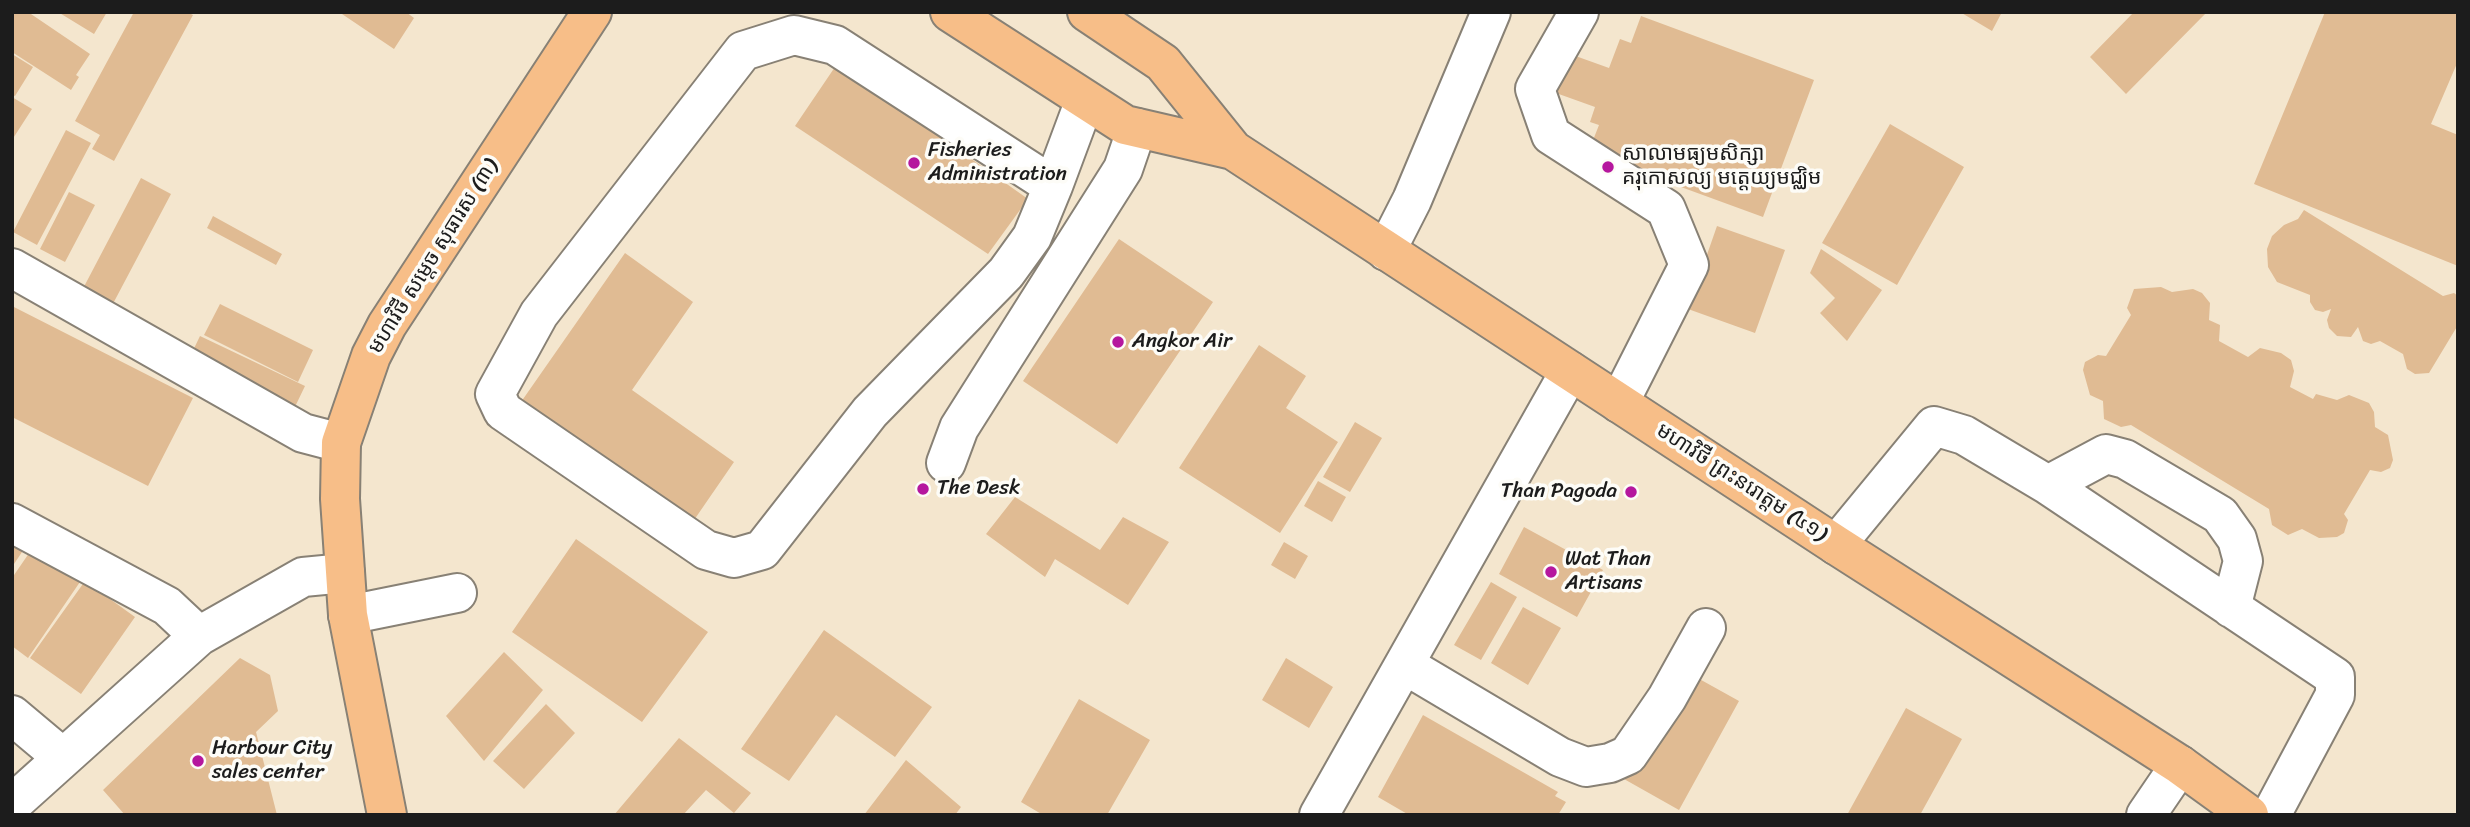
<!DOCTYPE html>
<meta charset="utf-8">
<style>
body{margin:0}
#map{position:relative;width:2470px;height:827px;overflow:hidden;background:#f4e6ce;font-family:Sriracha,sans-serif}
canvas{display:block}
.frame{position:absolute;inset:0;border:14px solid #1c1c1c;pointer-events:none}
</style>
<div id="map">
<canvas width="2470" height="827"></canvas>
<div class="frame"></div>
</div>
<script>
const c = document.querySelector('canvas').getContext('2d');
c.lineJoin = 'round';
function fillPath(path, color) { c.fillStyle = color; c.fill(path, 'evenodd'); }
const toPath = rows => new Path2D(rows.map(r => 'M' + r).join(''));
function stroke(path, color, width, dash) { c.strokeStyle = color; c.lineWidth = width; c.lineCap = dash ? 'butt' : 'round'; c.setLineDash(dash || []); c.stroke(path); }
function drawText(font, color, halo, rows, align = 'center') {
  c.font = font + ' Sriracha,"Noto Sans Khmer",sans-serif'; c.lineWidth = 7; c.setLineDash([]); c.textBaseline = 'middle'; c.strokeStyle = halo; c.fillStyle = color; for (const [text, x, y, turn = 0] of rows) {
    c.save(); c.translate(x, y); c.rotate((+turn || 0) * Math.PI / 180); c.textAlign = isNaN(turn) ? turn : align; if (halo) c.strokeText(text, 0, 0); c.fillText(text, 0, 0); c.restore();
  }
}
fillPath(toPath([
 [12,12,28,12,90,54,76,75,79,77,71,90,12,52],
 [58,12,107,12,94,34],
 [134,12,187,12,193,15,114,161,92,149,100,135,75,121],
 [339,12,406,12,414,18,394,49],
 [1960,12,2002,12,1992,31],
 [2134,12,2207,12,2126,94,2090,57],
 [2325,12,2458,12,2458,61,2431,124,2458,135,2458,266,2254,184],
 [1641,16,1814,80,1763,217,1588,153,1599,125,1590,122,1595,107,1556,93,1570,54,1609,68,1620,39,1631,43],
 [12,54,33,67,15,96,12,95],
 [837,64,1028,199,988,254,795,126],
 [12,97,32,109,12,140],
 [1890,124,1964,167,1897,285,1822,243],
 [66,130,91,143,37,245,13,232],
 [141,178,171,194,107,315,77,300],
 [69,192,95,205,65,262,40,249],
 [2304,210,2443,296,2454,293,2458,296,2458,325,2429,373,2415,374,2407,369,2403,354,2380,341,2371,344,2363,341,2358,327,2351,337,2337,336,2329,328,2327,320,2331,309,2323,312,2315,310,2310,302,2310,295,2277,282,2268,267,2267,249,2272,236,2284,225,2298,219],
 [213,216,282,254,276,265,207,228],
 [1717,226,1785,250,1755,333,1688,309],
 [1119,239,1213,302,1117,444,1023,381],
 [1821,249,1882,290,1847,341,1820,313,1835,298,1810,273],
 [625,253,693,302,632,390,734,462,692,523,521,402],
 [2161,287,2172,292,2193,289,2202,293,2210,303,2209,320,2220,325,2219,341,2248,357,2260,348,2281,353,2291,360,2294,371,2290,387,2313,399,2316,394,2337,400,2349,395,2369,403,2374,412,2375,427,2388,435,2393,460,2390,468,2381,472,2370,470,2344,514,2348,520,2344,533,2337,537,2319,538,2302,529,2288,535,2272,525,2269,509,2131,425,2121,427,2104,419,2103,401,2090,395,2083,370,2085,362,2098,355,2106,356,2131,315,2127,308,2134,289],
 [220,304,313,350,298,382,204,335],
 [12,306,193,398,148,486,12,417],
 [200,336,305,386,292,413,187,363],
 [1259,345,1306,376,1286,408,1338,442,1280,533,1179,468],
 [1355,422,1382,438,1350,492,1323,477],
 [1318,481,1346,497,1332,522,1304,506],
 [1015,497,1100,550,1123,517,1169,542,1128,605,1055,559,1045,577,986,534],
 [1524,527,1603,570,1577,617,1499,574],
 [12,537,26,546,12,567],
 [576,539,708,632,642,722,512,632],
 [1284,542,1308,556,1295,579,1271,565],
 [36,543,82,579,28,658,12,646,12,578],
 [85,581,135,617,81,694,30,658],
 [1491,582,1517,597,1481,660,1454,645],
 [1523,607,1561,628,1528,685,1491,663],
 [824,630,932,707,895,757,836,715,789,781,741,749],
 [504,652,543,690,484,761,446,716],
 [240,658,270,675,278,711,256,732,277,815,125,815,103,790],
 [1286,658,1333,687,1309,728,1262,700],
 [1685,671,1739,701,1679,810,1624,779],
 [1079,699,1150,740,1107,815,1043,815,1021,802],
 [546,704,575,733,524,789,493,761],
 [1906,708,1962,739,1920,815,1847,815],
 [1423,715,1558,792,1555,796,1566,802,1558,815,1409,815,1378,797],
 [679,738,751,793,734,813,706,790,683,815,614,815],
 [906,760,961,807,955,815,864,815]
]), '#e0bb93');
const minor = toPath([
 [1579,12,1535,89,1551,135,1666,209,1689,265,1619,403],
 [1053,186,835,45,794,35,743,51,539,314,495,394,503,411,706,550,734,558,762,550,870,412,1006,273,1032,237,1053,186,1085,100],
 [1386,251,1412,200,1491,12],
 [12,268,303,433,341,443],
 [946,463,959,428,1123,169,1137,128],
 [2048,485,2106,454,2125,459,2220,515,2237,539,2243,561,2231,608],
 [12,523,167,606,199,636],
 [1836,545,1934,426,1964,435,2048,485,2335,677,2335,695,2271,815],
 [348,615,457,593],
 [1405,665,1560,757,1586,767,1610,763,1628,755,1667,698,1706,628],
 [12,715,62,757],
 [12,804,199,636,303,577,345,573],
 [1319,815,1570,371],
 [2146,815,2180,765]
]);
const major = toPath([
 [950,12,1125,125,1233,150],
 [1087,12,1163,63,1233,150,1836,545,2180,765,2249,815],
 [387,815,348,615,340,499,341,443,371,356,387,325,592,12]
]);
stroke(minor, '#888175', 42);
stroke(major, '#888175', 42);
stroke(minor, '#fff', 38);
stroke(major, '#f7be88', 38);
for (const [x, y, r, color] of [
 [914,163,7,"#b5179e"],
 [1608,167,7,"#b5179e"],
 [1118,342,7,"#b5179e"],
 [923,489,7,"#b5179e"],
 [1631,492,7,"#b5179e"],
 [1551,572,7,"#b5179e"],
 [198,761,7,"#b5179e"]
]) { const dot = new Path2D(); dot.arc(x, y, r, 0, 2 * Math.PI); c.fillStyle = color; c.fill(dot); stroke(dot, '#fdfcf7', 2.5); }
drawText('21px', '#1c1c1c', '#fdfcf7', [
 ["Fisheries",928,151],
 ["Administration",928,175],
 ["សាលាមធ្យមសិក្សា",1622,155],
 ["គរុកោសល្យ មត្តេយ្យមជ្ឈិម",1622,179],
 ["Angkor Air",1132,342],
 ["The Desk",937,489],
 ["Than Pagoda",1617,492,"right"],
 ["Wat Than",1565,560],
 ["Artisans",1565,584],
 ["Harbour City",212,749],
 ["sales center",212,773]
], 'left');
drawText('21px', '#1c1c1c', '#fdfcf7', [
 ["មហាវិថី សម្តេច សុធារស (៣)",434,257,-58],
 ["មហាវិថី ព្រះនរោត្តម (៤១)",1741,483,33]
]);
</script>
